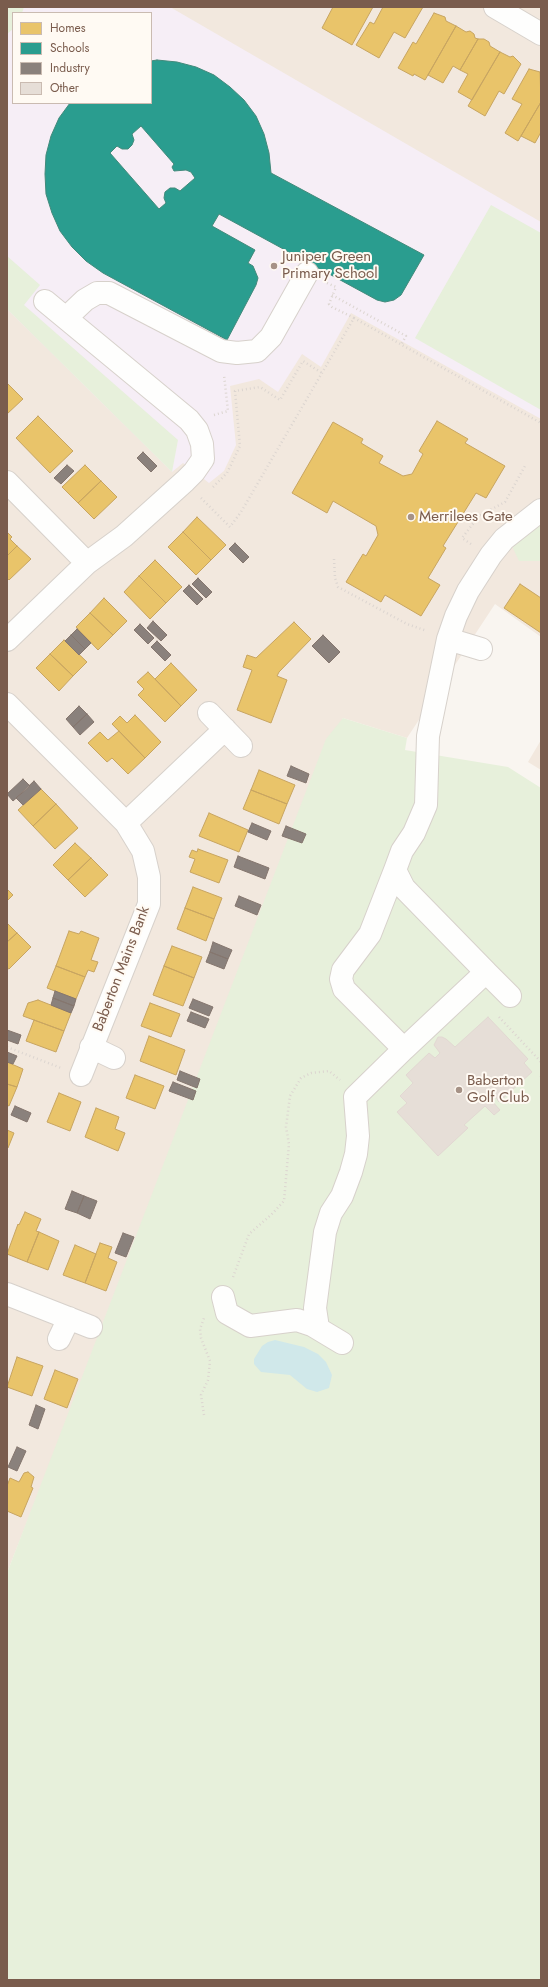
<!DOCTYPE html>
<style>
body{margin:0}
#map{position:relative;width:548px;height:1987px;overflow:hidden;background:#f9f5f0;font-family:Jost,sans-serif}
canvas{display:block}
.frame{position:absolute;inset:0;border:8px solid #7a5c4d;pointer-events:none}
.legend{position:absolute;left:12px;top:12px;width:140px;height:92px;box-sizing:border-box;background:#fffaf3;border:1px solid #cabbb1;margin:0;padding:5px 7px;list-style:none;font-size:12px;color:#7a5c4d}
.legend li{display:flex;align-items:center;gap:8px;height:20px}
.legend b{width:20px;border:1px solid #cabbb1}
</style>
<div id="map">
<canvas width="548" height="1987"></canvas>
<div class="frame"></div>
<ul class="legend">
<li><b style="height:11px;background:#e9c46a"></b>Homes</li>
<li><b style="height:11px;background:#2a9d8f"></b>Schools</li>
<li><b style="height:11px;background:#8a817c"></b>Industry</li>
<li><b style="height:11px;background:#e6ded7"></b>Other</li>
</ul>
</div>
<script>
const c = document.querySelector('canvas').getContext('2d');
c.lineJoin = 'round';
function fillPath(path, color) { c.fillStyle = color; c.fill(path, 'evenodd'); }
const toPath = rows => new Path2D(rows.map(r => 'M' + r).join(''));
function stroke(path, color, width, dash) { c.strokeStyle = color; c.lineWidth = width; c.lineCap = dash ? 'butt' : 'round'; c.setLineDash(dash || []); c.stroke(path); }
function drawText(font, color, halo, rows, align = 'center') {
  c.font = font + ' Jost,sans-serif'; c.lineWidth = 4; c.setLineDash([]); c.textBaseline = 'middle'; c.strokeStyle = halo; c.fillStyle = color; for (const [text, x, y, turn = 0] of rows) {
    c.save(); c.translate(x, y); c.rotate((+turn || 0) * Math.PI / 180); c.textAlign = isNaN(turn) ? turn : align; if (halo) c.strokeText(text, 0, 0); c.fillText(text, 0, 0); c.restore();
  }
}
fillPath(toPath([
 [7,7,541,7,541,637,495,604,407,738,343,718,7,1573],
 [13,13,151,13,151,103,13,103],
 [541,740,541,770,528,762]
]), '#f2e8de');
fillPath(toPath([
 [7,7,170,7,541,222,541,419,351,313,321,367,302,354,278,392,259,379,230,386,236,445,224,471,209,483,183,463,172,472,7,309],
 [13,13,151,13,151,103,13,103]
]), '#f6eef6');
fillPath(toPath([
 [7,7,24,7,22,13,13,13,13,29,7,34],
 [491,205,541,233,541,410,415,338],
 [7,256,40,285,24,305,178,440,172,472,7,309],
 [541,504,541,561,519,561,506,533],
 [343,718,407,738,405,750,508,767,541,788,541,1980,7,1980,7,1573,326,739]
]), '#e7f0db');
fillPath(toPath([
 [275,1340,304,1347,318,1354,326,1362,332,1375,329,1388,317,1392,307,1389,290,1375,261,1372,254,1364,254,1359,262,1346,268,1342]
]), '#d0e8ea');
const homes = toPath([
 [333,7,373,7,352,45,322,28,333,7],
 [383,7,423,7,405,38,394,32,379,58,356,45,370,22,374,24,383,7],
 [434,13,445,17,446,21,456,26,425,80,414,74,413,76,398,68,413,42,416,44,434,13],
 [456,26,466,32,470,31,474,34,475,38,478,39,460,70,453,66,443,83,428,75,456,26],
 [478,39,484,39,489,42,490,46,500,52,472,100,458,92,468,74,460,70,478,39],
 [500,52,510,57,513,56,521,64,504,94,499,91,485,116,468,106,500,52],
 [529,69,540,72,541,102,518,141,505,133,522,104,512,99,529,69],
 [541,102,541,132,535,143,521,136,541,102],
 [7,383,23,399,7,414,7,383],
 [38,416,73,451,50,473,16,438,38,416],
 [437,421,468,439,465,443,505,466,486,498,476,493,443,546,446,548,428,578,440,585,421,616,385,595,381,602,346,582,363,554,366,556,378,535,376,526,333,501,327,513,292,493,333,422,363,439,361,443,383,456,379,463,403,476,412,474,423,454,419,451,437,421],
 [85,465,101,481,78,503,62,487,85,465],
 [101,481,117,497,94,519,78,503,101,481],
 [197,517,226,545,211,560,183,532,197,517],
 [7,532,12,537,10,539,17,546,7,556,7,532],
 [183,532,211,560,196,575,168,547,183,532],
 [17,546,31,559,9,580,7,578,7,556,17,546],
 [155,560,182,587,166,603,139,576,155,560],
 [139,576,166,603,150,619,124,592,139,576],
 [520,584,541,598,541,633,504,608,520,584],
 [104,598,127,621,113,635,90,613,104,598],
 [90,613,113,635,98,650,76,627,90,613],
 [294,622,311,639,279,672,277,676,287,680,271,723,237,710,252,670,243,667,247,655,256,658,294,622],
 [64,640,87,662,73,676,50,654,64,640],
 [50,654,73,676,59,691,36,668,50,654],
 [171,663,197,690,181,706,155,679,171,663],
 [148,672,181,706,165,722,138,695,144,689,137,682,148,672],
 [135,715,161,742,145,758,112,724,120,716,127,723,135,715],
 [119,731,145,758,128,774,112,758,107,762,88,743,100,732,108,740,119,731],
 [259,770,295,785,287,804,251,790,259,770],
 [41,789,56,804,33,826,18,810,41,789],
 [251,790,287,804,279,824,243,809,251,790],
 [56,804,78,828,55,849,33,826,56,804],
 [209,813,248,830,239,852,199,836,209,813],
 [75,843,91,858,68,880,53,865,75,843],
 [198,849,228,860,219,883,190,872,195,859,189,857,192,850,197,852,198,849],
 [91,858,108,875,85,897,68,880,91,858],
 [193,887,222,898,214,919,185,908,193,887],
 [7,889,13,895,7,901,7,889],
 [185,908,214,919,206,941,177,929,185,908],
 [7,923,17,933,7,942,7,923],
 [69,931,79,934,81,931,99,938,91,960,98,962,94,972,88,970,85,977,56,966,69,931],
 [17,933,31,947,9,969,7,968,7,942,17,933],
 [172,946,202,957,194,978,164,966,172,946],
 [56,966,85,977,76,999,47,988,56,966],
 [164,966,194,978,183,1006,153,995,164,966],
 [38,1000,71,1013,64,1031,23,1016,28,1003,38,1000],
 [150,1003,180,1014,171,1037,141,1026,150,1003],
 [34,1020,64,1031,56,1052,26,1041,34,1020],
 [149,1036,185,1050,176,1075,140,1061,149,1036],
 [7,1062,23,1069,17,1087,7,1084,7,1062],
 [135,1075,164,1086,155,1109,126,1098,135,1075],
 [7,1084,17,1087,9,1106,7,1105,7,1084],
 [59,1093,81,1102,70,1131,47,1122,59,1093],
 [96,1108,119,1117,115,1129,125,1133,118,1151,85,1137,96,1108],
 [7,1130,14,1133,8,1148,7,1148,7,1130],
 [25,1212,41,1219,36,1231,39,1232,27,1262,7,1254,18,1224,19,1225,25,1212],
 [39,1232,59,1241,48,1270,27,1262,39,1232],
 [100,1243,112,1247,108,1258,117,1262,106,1291,85,1283,100,1243],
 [75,1245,96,1254,85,1283,63,1275,75,1245],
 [17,1357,43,1366,32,1396,7,1387,17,1357],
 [55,1370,78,1379,67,1408,44,1399,55,1370],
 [28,1472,34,1477,31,1487,33,1488,21,1517,7,1511,7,1486,10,1478,19,1482,24,1473,28,1472]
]);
fillPath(homes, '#e9c46a');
stroke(homes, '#c8a561', 1);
const schools = toPath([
 [157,60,177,62,196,67,214,75,230,87,244,100,256,116,264,134,269,153,271,173,424,255,401,295,394,300,385,302,377,300,219,214,212,226,255,250,248,263,253,266,258,278,256,285,227,340,103,273,86,261,72,247,60,231,52,213,46,194,45,174,46,155,51,136,59,118,70,103,151,103,151,61,157,60],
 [141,126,174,164,172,167,174,171,186,170,191,172,195,178,180,191,175,188,170,188,165,192,164,198,166,203,159,209,110,153,117,146,122,149,128,149,132,145,134,140,132,134,141,126]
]);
fillPath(schools, '#2a9d8f');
stroke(schools, '#428a7b', 1);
const industry = toPath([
 [143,452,157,466,151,472,137,458,143,452],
 [67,465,74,471,61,484,54,478,67,465],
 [235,543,249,557,243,563,229,549,235,543],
 [198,578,212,592,206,598,192,584,198,578],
 [189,585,203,599,197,605,183,591,189,585],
 [153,621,167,635,161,641,147,628,153,621],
 [140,624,154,638,148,644,134,630,140,624],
 [77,629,91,643,85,649,71,635,77,629],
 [71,635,85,649,79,655,65,641,71,635],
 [323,635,340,652,329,663,312,646,323,635],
 [157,641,171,655,165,661,151,647,157,641],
 [79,706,87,714,73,727,66,719,79,706],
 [87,714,94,722,80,735,73,727,87,714],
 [291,766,309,774,306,783,287,776,291,766],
 [23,779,30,786,13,801,7,794,23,779],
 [34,781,41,789,23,805,16,798,34,781],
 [252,823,271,831,267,840,248,832,252,823],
 [286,826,306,834,302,843,282,836,286,826],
 [238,856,269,868,265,879,234,867,238,856],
 [239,896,261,905,257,915,235,906,239,896],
 [213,942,232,950,228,959,210,952,213,942],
 [210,952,228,959,224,969,206,962,210,952],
 [55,991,76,999,74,1006,53,998,55,991],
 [53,998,74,1006,71,1013,51,1005,53,998],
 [193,999,213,1007,209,1016,189,1008,193,999],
 [191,1012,209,1019,205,1028,187,1021,191,1012],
 [7,1030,21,1035,18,1044,7,1040,7,1030],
 [7,1052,17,1056,13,1064,7,1062,7,1052],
 [180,1071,200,1079,197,1088,177,1080,180,1071],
 [173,1082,196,1091,193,1100,169,1091,173,1082],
 [15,1106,31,1113,27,1122,11,1115,15,1106],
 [72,1191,84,1196,77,1213,65,1209,72,1191],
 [84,1196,97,1201,90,1219,77,1213,84,1196],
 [123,1233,134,1237,126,1257,115,1253,123,1233],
 [36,1405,45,1409,38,1429,29,1425,36,1405],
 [17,1447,26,1451,17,1471,8,1467,17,1447]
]);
fillPath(industry, '#8a817c');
stroke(industry, '#85766e', 1);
const building = toPath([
 [488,1017,528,1059,524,1063,532,1072,499,1102,495,1096,491,1100,500,1110,494,1115,485,1106,464,1125,468,1128,438,1156,397,1112,407,1103,400,1096,413,1083,406,1075,429,1053,435,1058,440,1053,434,1045,438,1037,442,1037,446,1039,455,1047,488,1017]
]);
fillPath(building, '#e6ded7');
stroke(building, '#e2d8d2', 1);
const minor = toPath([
 [495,7,541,34],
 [66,318,85,300,97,293,109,293,221,351,237,353,257,351,271,337,307,273],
 [7,482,87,563],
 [448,639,481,649],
 [7,640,87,563,124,536,185,481,194,472,203,459,202,444,197,430,189,420,45,301],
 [7,704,126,823,143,851,149,877,149,904,81,1075],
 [209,713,241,746],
 [126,823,225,729],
 [395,870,404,888,486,972,404,1049,344,989,341,979,343,970,370,934,395,870,402,851,414,833,426,805,428,736,448,639,456,616,468,591,491,555,504,539,541,510],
 [486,972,510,996],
 [91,1047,114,1058],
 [7,1294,91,1327],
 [223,1297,227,1313,250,1326,297,1320,312,1325,342,1343],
 [318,1328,315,1308,325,1232,331,1213,342,1196,351,1172,356,1154,358,1136,355,1097,404,1049],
 [59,1339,69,1318]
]);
stroke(minor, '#d7d1cb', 24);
stroke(toPath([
 [327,283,336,287,329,304,332,307,354,318],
 [332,295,406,336,401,345],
 [214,415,228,411,224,375],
 [213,487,227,473,240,446,235,391,260,387,280,400,303,361,322,373],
 [201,498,230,527,241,512,354,318,541,423],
 [471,544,462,538,479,516,505,502,526,464],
 [334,559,335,578,338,587,407,624,427,631],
 [499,1017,541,1062],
 [7,1047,61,1068],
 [541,1076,541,1078],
 [233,1277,249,1234,271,1215,284,1201,289,1144,286,1127,290,1096,301,1078,311,1073,329,1071,340,1080],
 [204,1415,201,1395,208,1380,210,1361,201,1338,200,1329,204,1318]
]), '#dcd5d0', 2.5, [1, 3]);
stroke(minor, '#fefefd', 22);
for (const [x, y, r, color] of [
 [274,266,4,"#a69286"],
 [411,517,4,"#a69286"],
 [459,1090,4,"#a69286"]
]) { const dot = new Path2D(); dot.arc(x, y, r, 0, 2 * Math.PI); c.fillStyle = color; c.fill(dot); stroke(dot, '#fffaf3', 1.5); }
drawText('15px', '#7a5c4d', '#fffaf3', [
 ["Juniper Green",282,257],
 ["Primary School",282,274],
 ["Merrilees Gate",419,517],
 ["Baberton",467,1081],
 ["Golf Club",467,1098]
], 'left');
drawText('15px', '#7a5c4d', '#fffaf3', [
 ["Baberton Mains Bank",122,969,-69]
]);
</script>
